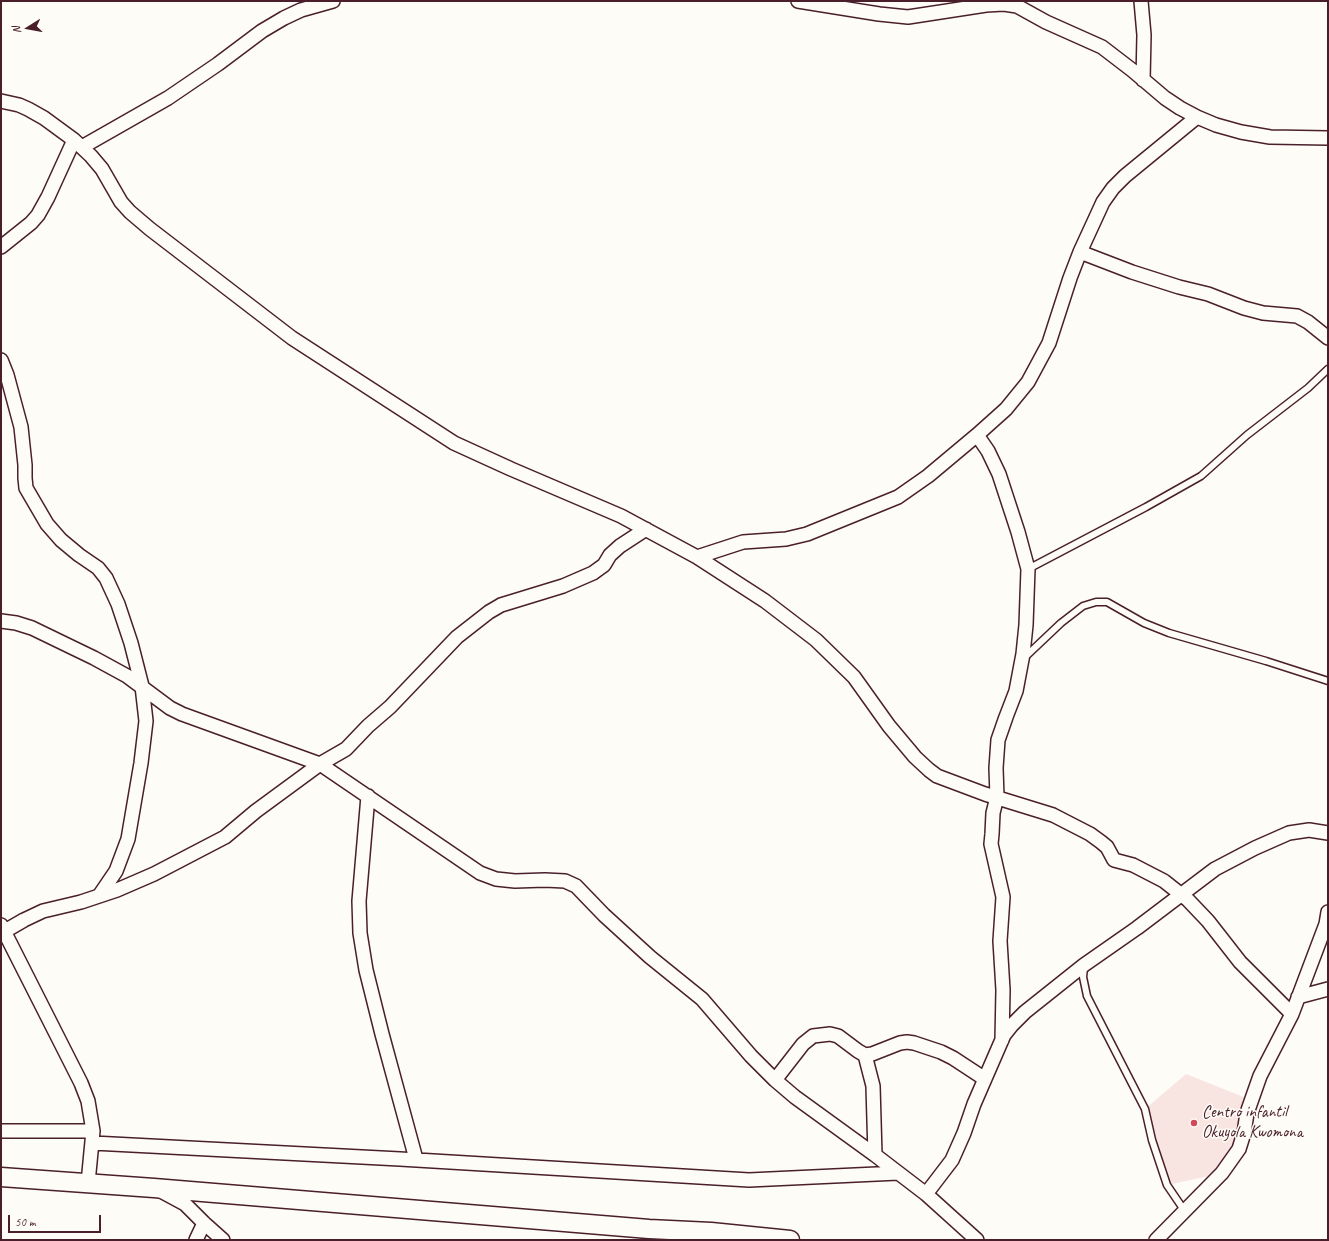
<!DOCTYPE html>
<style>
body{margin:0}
#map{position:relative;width:1329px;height:1241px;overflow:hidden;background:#fdfcf7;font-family:Caveat,sans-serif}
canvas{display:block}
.frame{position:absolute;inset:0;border:2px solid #4a1f2b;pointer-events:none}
.north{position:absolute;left:8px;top:8px;width:40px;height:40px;-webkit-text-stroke:3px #fdfcf7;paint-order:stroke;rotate:259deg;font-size:11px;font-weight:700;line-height:16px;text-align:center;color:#4a1f2b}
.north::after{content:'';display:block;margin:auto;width:14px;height:18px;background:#4a1f2b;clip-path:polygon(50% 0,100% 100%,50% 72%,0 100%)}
.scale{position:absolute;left:8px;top:1215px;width:93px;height:18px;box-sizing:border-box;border:2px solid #4a1f2b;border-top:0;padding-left:5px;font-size:12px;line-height:14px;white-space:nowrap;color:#4a1f2b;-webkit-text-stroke:3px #fdfcf7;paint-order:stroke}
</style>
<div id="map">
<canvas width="1329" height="1241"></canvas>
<div class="frame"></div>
<div class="north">N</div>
<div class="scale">50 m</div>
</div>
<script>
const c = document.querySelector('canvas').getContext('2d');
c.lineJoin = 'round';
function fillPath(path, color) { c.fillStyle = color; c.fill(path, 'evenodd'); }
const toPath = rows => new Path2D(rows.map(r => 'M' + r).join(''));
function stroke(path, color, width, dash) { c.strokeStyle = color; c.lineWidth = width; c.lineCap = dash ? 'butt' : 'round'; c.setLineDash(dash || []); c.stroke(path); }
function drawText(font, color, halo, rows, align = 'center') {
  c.font = font + ' Caveat,sans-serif'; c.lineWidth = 3; c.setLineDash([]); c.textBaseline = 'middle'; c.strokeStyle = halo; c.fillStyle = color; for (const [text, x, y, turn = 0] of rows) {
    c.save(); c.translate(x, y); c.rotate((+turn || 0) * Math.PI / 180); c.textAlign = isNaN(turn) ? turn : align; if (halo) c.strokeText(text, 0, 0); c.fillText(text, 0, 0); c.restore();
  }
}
fillPath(toPath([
 [1186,1074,1246,1098,1237,1138,1227,1159,1209,1176,1167,1185,1145,1109]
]), '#f8e5e1');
const lane = toPath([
 [1028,569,1146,507,1201,476,1247,435,1308,388,1328,369],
 [1024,658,1061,623,1083,606,1096,602,1107,602,1144,623,1169,633,1266,661,1328,681],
 [1084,967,1083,977,1087,996,1145,1109,1152,1140,1167,1185,1184,1210]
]);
const street = toPath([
 [798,1,879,14,908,17,986,5,1004,4,1017,6,1046,22,1102,47,1132,70,1165,98,1180,108,1197,117,1216,125,1241,132,1270,137,1328,138],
 [1141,1,1144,35,1143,80],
 [1,101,19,105,28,109,44,118,74,140,91,156,102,169,121,202,130,212,150,229,292,338,454,443,511,469,621,516,697,557,765,601,816,640,854,677,889,726,915,757,929,770,937,776,985,794,1053,815,1090,834,1101,842,1107,847,1114,860,1133,865,1164,881,1188,900,1208,921,1240,962,1292,1014],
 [82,147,168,98,218,64,262,31,284,18,301,10,333,1],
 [1,247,31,223,38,215,48,197,74,140],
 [1080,252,1132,272,1179,287,1208,294,1244,308,1263,313,1297,316,1308,322,1328,338],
 [1,360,7,375,21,427,25,465,25,478,26,488,47,524,61,540,79,555,98,568,106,578,118,604,131,643,142,686,146,721,141,763,128,839,116,871,99,896],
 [977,435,988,451,999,474,1018,532,1028,569,1026,625,1023,654,1016,691,1006,717,998,740,996,768,997,797,993,813,992,834,991,844,1003,897,1000,941,1003,990,1002,1040],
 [697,557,743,542,786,539,807,534,898,497,928,476,977,435,1006,409,1028,382,1049,343,1070,278,1080,252,1103,202,1113,188,1125,176,1197,117],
 [1,621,16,623,32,628,94,658,127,676,170,708,182,714,320,764,480,873,496,879,515,881,545,880,565,881,576,886,604,915,650,957,702,999,751,1056,775,1080,795,1097,875,1155,926,1194,977,1240],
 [368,796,359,901,360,933,366,970,382,1034,416,1159],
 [1,925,81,1083,88,1101,93,1131,88,1183],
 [5,931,24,920,43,911,81,902,117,890,154,874,225,837,256,811,320,764,346,749,368,726,390,707,457,637,489,612,501,605,563,586,593,573,604,565,610,555,620,546,646,529],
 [1298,997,1328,989],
 [865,1055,873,1086,875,1155],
 [775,1080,803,1044,813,1036,830,1034,838,1036,858,1051,865,1055,872,1054,900,1043,907,1042,914,1043,941,1052,953,1058,985,1079],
 [1,1131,93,1131],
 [93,1143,400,1159,749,1180,898,1173],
 [159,1190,185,1204,204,1223,223,1240],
 [926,1194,952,1160,964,1133,974,1104,1004,1035,1012,1025,1025,1012,1084,965,1137,928,1215,869,1255,848,1289,833,1309,830,1328,833],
 [196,1240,204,1223],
 [1156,1240,1222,1173,1239,1149,1244,1133,1247,1113,1260,1076,1292,1014,1326,924,1328,912]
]);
const secondary = toPath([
 [1,1177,154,1188,649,1229,711,1232,790,1240]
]);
stroke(lane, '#4a1f2b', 9);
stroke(street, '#4a1f2b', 16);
stroke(secondary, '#4a1f2b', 21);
stroke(lane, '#fdfcf7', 6);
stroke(street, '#fdfcf7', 13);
stroke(secondary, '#fdfcf7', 18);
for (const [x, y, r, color] of [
 [1194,1123,4,"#d1495b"]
]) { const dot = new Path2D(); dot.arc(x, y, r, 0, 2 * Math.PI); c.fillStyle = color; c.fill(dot); stroke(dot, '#fdfcf7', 1.5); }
drawText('17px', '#4a1f2b', '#fdfcf7', [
 ["Centro infantil",1202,1113],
 ["Okuyola Kwomona",1202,1133]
], 'left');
</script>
